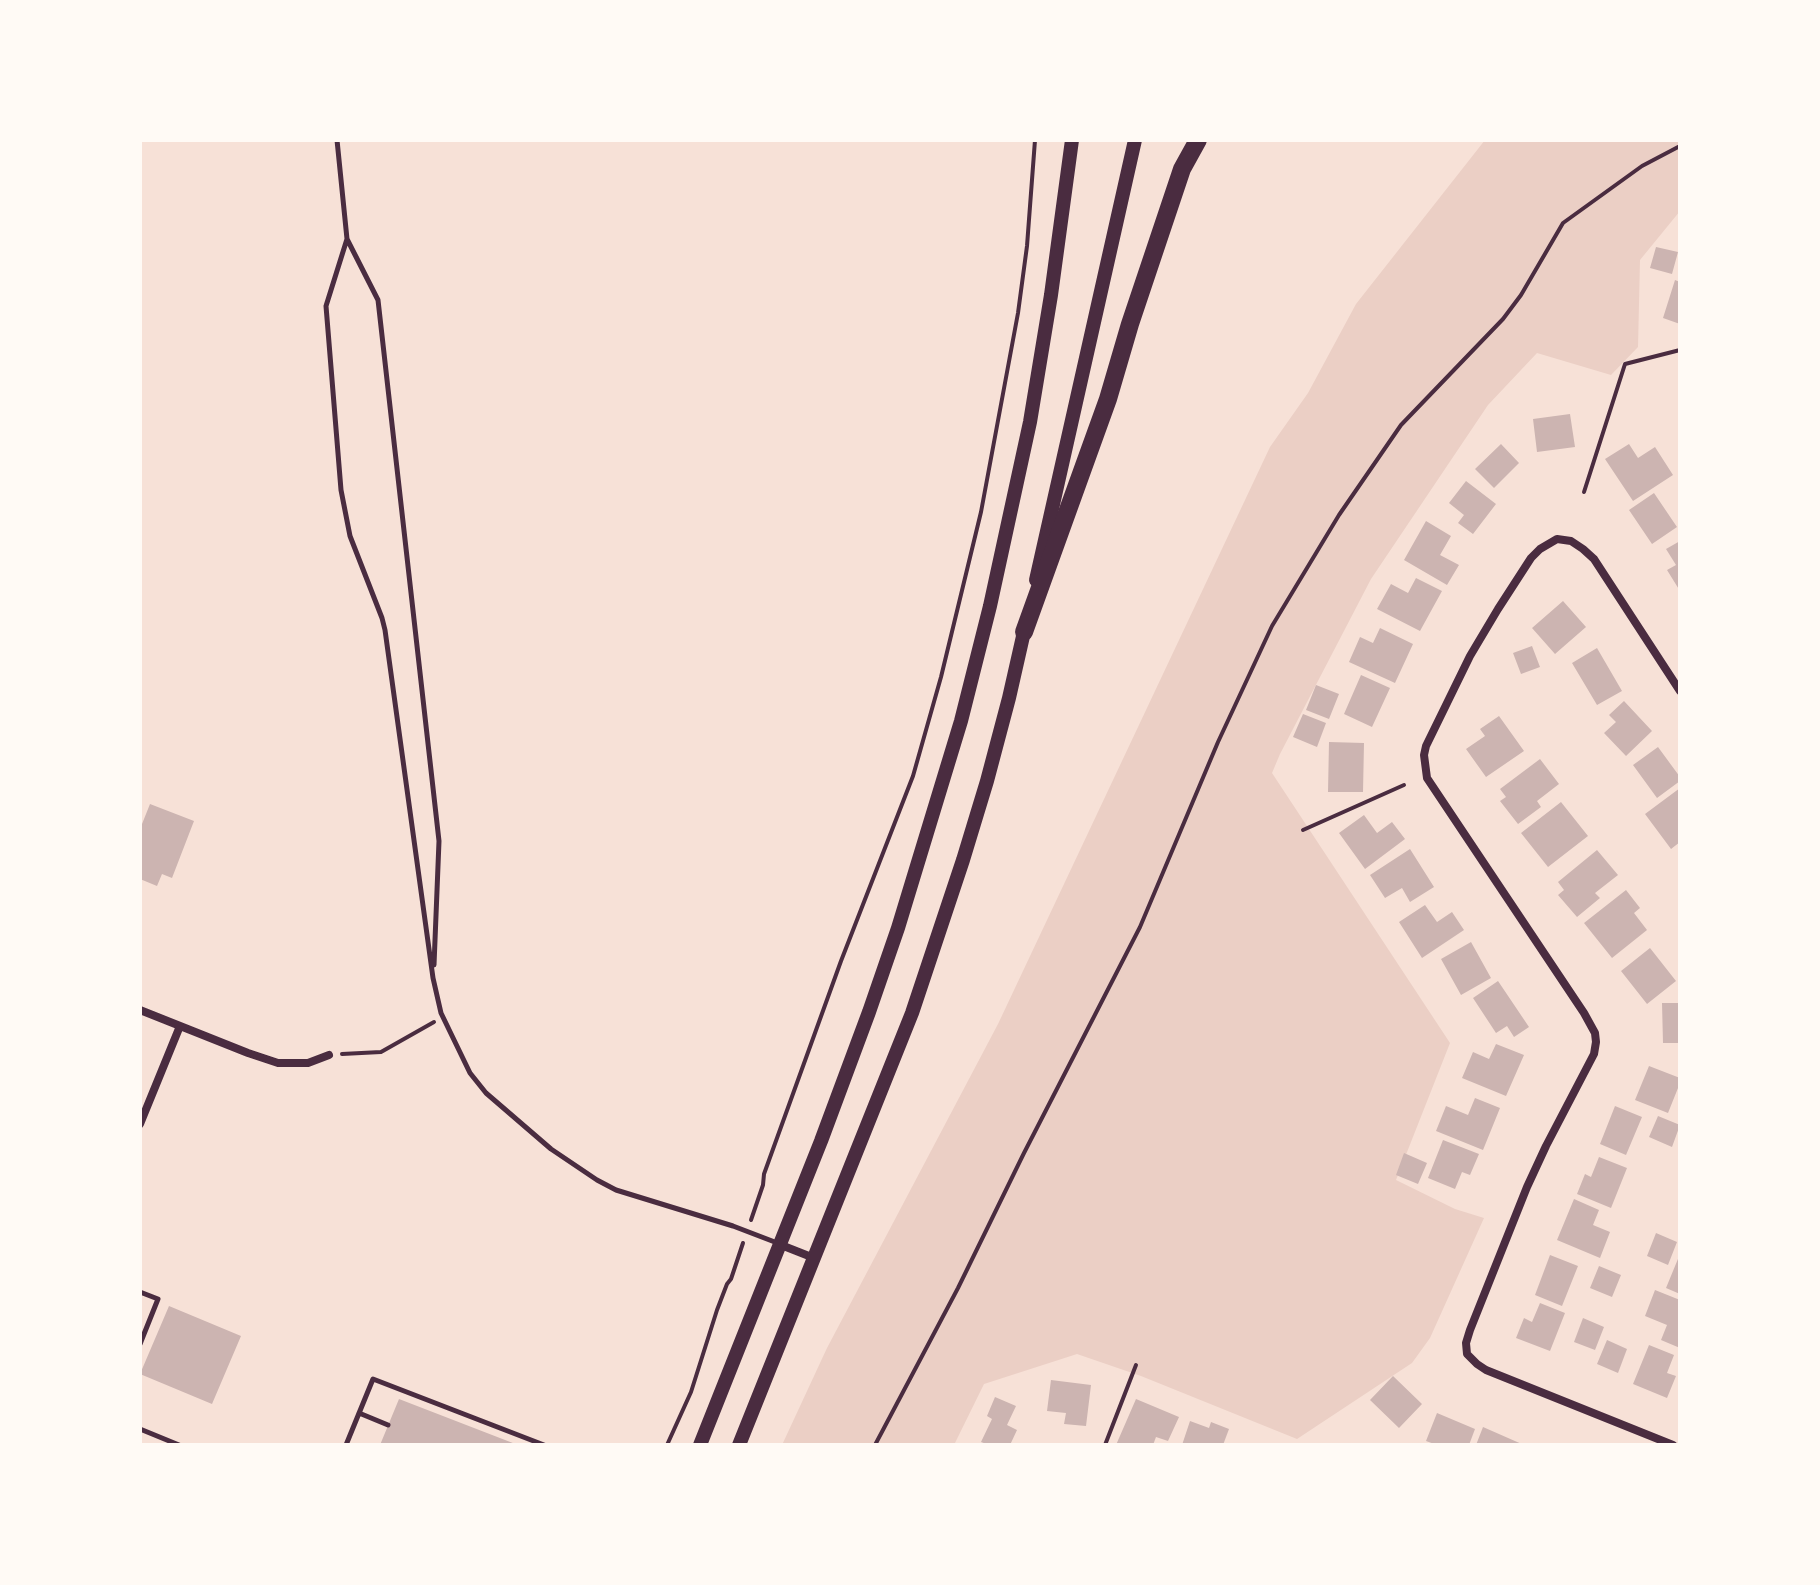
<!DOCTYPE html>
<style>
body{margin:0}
#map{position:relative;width:1820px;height:1585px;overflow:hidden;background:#f7e1d7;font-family:"Roboto Condensed",sans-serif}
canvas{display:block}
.frame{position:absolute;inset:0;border:142px solid #fffaf5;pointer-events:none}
</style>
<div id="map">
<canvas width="1820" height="1585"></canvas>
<div class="frame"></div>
</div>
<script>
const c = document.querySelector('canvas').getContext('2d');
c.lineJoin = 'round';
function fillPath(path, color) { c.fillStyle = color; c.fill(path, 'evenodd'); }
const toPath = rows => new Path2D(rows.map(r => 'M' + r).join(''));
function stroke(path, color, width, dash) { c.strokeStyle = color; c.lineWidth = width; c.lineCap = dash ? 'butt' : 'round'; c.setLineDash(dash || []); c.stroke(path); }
fillPath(toPath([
 [1485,140,1680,140,1680,211,1640,260,1638,347,1611,375,1537,353,1488,405,1371,579,1280,754,1272,773,1450,1043,1396,1180,1455,1209,1484,1218,1430,1338,1412,1363,1297,1439,1141,1376,1077,1354,984,1384,954,1445,782,1445,827,1348,998,1024,1270,447,1308,393,1356,304]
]), '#ebcfc5');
fillPath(toPath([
 [1656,247,1678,252,1672,274,1650,268],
 [1675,280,1680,282,1680,324,1663,318],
 [1570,414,1575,447,1537,452,1533,419],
 [1501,444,1519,463,1494,488,1475,469],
 [1629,444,1638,458,1655,447,1673,475,1633,501,1605,459],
 [1466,481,1496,504,1473,534,1458,523,1464,515,1449,503],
 [1654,493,1677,527,1652,544,1629,510],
 [1426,521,1451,536,1440,555,1459,565,1447,585,1404,560],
 [1680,541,1680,591,1667,570,1676,565,1666,549],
 [1416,578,1442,591,1420,631,1377,609,1391,584,1408,593],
 [1563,601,1586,627,1555,654,1532,628],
 [1380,628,1413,644,1395,683,1349,662,1360,637,1373,643],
 [1532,646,1540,667,1521,674,1513,653],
 [1597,648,1622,691,1597,705,1572,663],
 [1361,675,1390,688,1372,727,1344,714],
 [1316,685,1339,694,1329,719,1306,710],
 [1624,701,1652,731,1626,756,1604,733,1616,722,1609,715],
 [1303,714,1326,723,1317,747,1293,737],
 [1499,716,1524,751,1486,777,1466,749,1485,736,1480,729],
 [1329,742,1364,743,1363,792,1328,792],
 [1658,747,1680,777,1680,781,1657,798,1633,765],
 [1540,759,1559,784,1537,801,1541,807,1518,824,1500,801,1506,797,1500,789],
 [1680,788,1680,842,1671,849,1645,814],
 [1561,802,1588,836,1548,867,1521,833],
 [150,804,194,821,172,878,162,874,157,886,140,879,140,829],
 [1364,815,1377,833,1392,822,1405,839,1365,869,1339,833],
 [1410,849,1434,887,1410,902,1402,888,1385,898,1370,875],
 [1597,850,1618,875,1595,893,1600,898,1577,917,1558,895,1564,890,1558,882],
 [1626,890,1640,908,1634,913,1647,930,1612,958,1584,923],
 [1425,905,1437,922,1452,912,1464,930,1422,958,1399,922],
 [1471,942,1491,978,1461,995,1441,959],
 [1650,948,1676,981,1647,1004,1621,971],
 [1498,981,1529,1027,1514,1037,1507,1026,1496,1033,1473,998],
 [1662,1003,1680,1003,1680,1043,1663,1043],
 [1496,1044,1524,1055,1506,1096,1462,1078,1473,1052,1489,1059],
 [1649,1066,1680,1078,1680,1083,1668,1113,1635,1100],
 [1475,1098,1500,1108,1483,1150,1436,1131,1446,1106,1468,1115],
 [1615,1106,1642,1117,1626,1155,1600,1144],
 [1658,1116,1680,1125,1672,1147,1649,1137],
 [1443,1140,1479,1154,1470,1175,1462,1172,1455,1189,1428,1178],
 [1404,1153,1427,1163,1418,1184,1396,1175],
 [1599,1157,1627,1168,1611,1208,1577,1194,1585,1174,1591,1177],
 [1574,1199,1599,1210,1593,1225,1610,1232,1600,1258,1557,1240],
 [1656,1233,1677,1242,1668,1265,1647,1256],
 [1680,1254,1680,1294,1666,1288],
 [1550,1255,1578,1266,1562,1306,1535,1295],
 [1599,1266,1621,1275,1612,1297,1590,1288],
 [1655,1290,1680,1300,1680,1348,1661,1340,1667,1325,1645,1316],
 [1540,1303,1565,1313,1550,1351,1516,1338,1524,1318,1532,1322],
 [169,1306,241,1336,212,1404,140,1374],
 [1583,1318,1604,1327,1595,1350,1574,1342],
 [1607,1340,1627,1349,1618,1373,1597,1364],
 [1649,1345,1674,1355,1667,1373,1676,1376,1667,1398,1633,1384],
 [1393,1376,1422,1404,1399,1428,1370,1400],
 [1051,1380,1091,1385,1086,1426,1064,1424,1066,1413,1047,1411],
 [995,1397,1016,1406,1007,1425,1017,1430,1010,1445,989,1445,981,1442,992,1419,987,1416],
 [399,1399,518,1445,380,1445],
 [1136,1399,1179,1417,1168,1441,1156,1437,1153,1445,1116,1445],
 [1437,1413,1475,1429,1469,1445,1437,1445,1426,1441],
 [1190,1421,1209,1428,1211,1422,1229,1429,1223,1445,1182,1445],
 [1483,1427,1524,1445,1476,1445]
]), '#ccb4b1');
stroke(toPath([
 [1584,492,1625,364,1680,350],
 [1303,830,1404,785],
 [342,1054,381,1052,434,1022],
 [751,1220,763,1185,764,1174,841,961,913,776,941,677,981,512,1018,313,1027,246,1035,140],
 [667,1445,691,1392,717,1310,727,1284,731,1279,743,1243],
 [875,1445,958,1288,1024,1153,1140,927,1218,742,1272,626,1339,515,1401,425,1503,319,1521,295,1563,223,1642,166,1680,146],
 [1105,1445,1136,1365]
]), '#4a2c40', 4);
stroke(toPath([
 [337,140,347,239,378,300,439,841,434,965],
 [347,239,326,306,341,490,350,536,382,618,385,630,433,978,441,1013,470,1073,486,1093,551,1149,597,1180,616,1190,733,1226,780,1244],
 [140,1292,158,1299,140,1344],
 [359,1413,388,1425],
 [140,1429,179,1445],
 [346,1445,373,1379,544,1445]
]), '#4a2c40', 5);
stroke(toPath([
 [140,1010,248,1053,278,1063,308,1063,329,1055],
 [140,1124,180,1026],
 [781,1245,814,1258],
 [1673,1445,1486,1370,1477,1364,1467,1354,1466,1343,1470,1330,1527,1187,1546,1146,1594,1054,1596,1042,1595,1033,1584,1013,1427,778,1424,755,1426,746,1470,656,1498,609,1531,558,1540,549,1557,539,1571,541,1583,549,1594,559,1680,691]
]), '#4a2c40', 8);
stroke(toPath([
 [1036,580,1135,140],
 [700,1445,821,1141,869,1012,898,928,961,721,990,606,1030,422,1051,295,1072,140],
 [739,1445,912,1013,963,860,987,781,1009,698,1026,623]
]), '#4a2c40', 14);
stroke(toPath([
 [1024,632,1108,399,1130,324,1182,169,1198,140]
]), '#4a2c40', 18);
</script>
